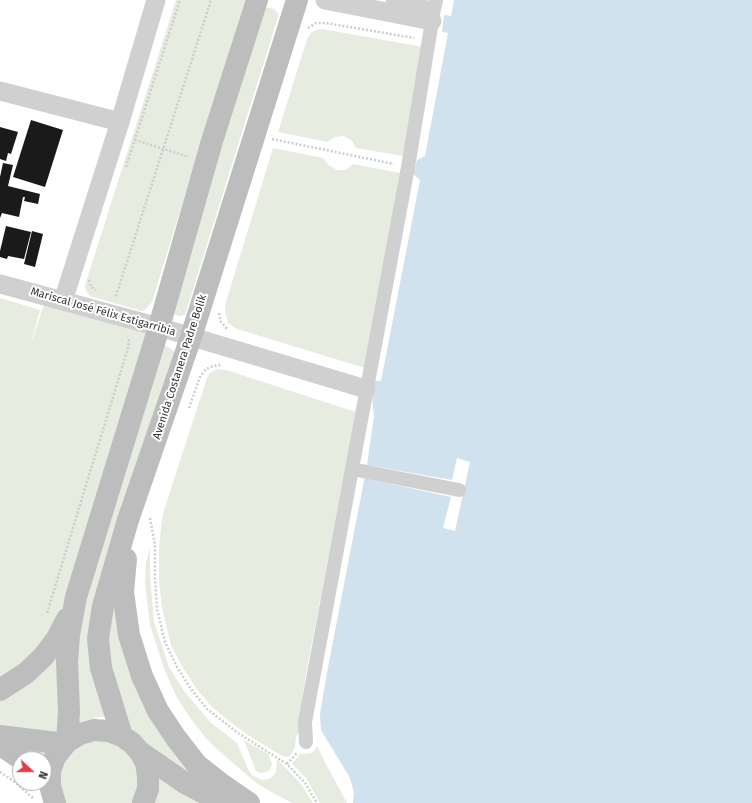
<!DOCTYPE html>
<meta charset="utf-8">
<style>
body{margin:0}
#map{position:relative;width:752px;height:803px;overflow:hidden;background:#fff;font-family:"Fira Sans",sans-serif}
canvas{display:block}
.north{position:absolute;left:12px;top:751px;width:40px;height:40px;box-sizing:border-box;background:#fff;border:1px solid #adadad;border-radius:50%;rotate:111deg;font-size:11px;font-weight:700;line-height:16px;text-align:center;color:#333}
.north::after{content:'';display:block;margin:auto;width:14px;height:18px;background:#e63946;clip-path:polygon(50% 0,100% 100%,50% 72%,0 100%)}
</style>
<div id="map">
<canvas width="752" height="803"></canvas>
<div class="north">N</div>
</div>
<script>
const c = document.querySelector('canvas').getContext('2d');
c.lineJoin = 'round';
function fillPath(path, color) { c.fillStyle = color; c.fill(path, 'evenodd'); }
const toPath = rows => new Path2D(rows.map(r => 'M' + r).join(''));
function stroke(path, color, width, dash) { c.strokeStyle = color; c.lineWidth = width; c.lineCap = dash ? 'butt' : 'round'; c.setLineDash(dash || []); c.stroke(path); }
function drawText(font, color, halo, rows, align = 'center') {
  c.font = font + ' "Fira Sans",sans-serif'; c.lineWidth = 4; c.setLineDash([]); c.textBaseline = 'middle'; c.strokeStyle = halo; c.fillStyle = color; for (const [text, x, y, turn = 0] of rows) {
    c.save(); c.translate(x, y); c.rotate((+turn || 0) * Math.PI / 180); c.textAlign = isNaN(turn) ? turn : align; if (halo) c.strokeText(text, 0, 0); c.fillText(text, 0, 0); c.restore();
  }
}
fillPath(toPath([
 [176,0,245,0,152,302,145,310,141,311,90,296,86,291,85,285],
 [264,7,274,9,279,14,185,315,179,316,172,313,262,8],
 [322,29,423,47,403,156,356,148,352,141,344,136,335,137,327,142,278,132,307,39,311,33,316,30],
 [273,148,323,158,328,165,337,170,346,170,353,164,400,173,365,368,237,329,228,323,225,310,226,302],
 [47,296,159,327,65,623,0,690,0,298,40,310,30,346],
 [163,345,170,348,174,352,109,551,108,716,100,717,78,723,77,624],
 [217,369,226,370,356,412,305,679,300,717,301,728,296,737,295,748,290,756,286,757,282,756,248,735,229,721,211,706,196,688,182,666,171,645,162,608,159,581,159,549,161,526,164,510,207,378,209,374],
 [150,548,150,575,154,622,169,667,184,691,210,722,237,743,249,771,252,775,262,780,269,779,273,776,276,771,277,759,300,783,313,803,292,803,273,793,255,782,219,751,204,736,191,719,177,698,165,671,150,625,145,583,146,563],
 [115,581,124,636,212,794,138,737,126,721,103,659],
 [58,647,58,731,52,734,0,730,0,695],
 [100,735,138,758,137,803,61,803,61,756],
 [244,740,268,754,272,764,270,770,266,772,261,773,256,771],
 [7,741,47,747,42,759,28,759],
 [317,746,328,768,347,803,320,803,306,778,292,764,300,754,311,753,315,750],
 [156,775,202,803,153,803]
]), '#e6ecdf');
fillPath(toPath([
 [454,0,752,0,752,803,353,803,354,793,350,778,321,730,320,714,326,678,367,465,374,416,372,396,374,381,381,381,420,180,413,174,417,160,425,156,448,33,442,32,444,15,451,16]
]), '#cfe2ee');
fillPath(toPath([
 [457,458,470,462,455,531,443,528,451,497,364,478,367,465,452,480]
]), '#fff');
fillPath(toPath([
 [31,120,63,130,45,187,13,177],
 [0,127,18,132,11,154,8,153,6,161,0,159],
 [3,163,13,165,8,186,40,194,38,204,24,201,25,197,23,197,19,217,2,213,0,218,0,177],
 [6,226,31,232,24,259,8,256,7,259,0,257,0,251],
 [32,231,43,234,35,267,24,264]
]), '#1a1a1a');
stroke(toPath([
 [308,28,316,23,326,23,414,38],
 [272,139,394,164],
 [135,140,189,157],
 [126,167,180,0],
 [89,280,91,287,96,290],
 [116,296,211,0],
 [219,313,221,322,227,329],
 [189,408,200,377,206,369,213,366,221,365],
 [150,518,155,544,155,578,157,609,165,642,177,667,191,689,207,709,238,733,287,764,305,783,317,803],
 [47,613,128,348,129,340,127,337],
 [287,764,297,753],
 [0,772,15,782,34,799]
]), '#cdcdcd', 2.5, [2, 2]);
stroke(toPath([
 [393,0,434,9,436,0],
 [352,469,459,490],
 [306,742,305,722,408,167,434,9]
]), '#d0d0d0', 14);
stroke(toPath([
 [325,0,432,21],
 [0,91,120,122],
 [0,284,159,327,366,389],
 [63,301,120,122,156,0]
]), '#d0d0d0', 19);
stroke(toPath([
 [126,559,123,592,129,635,142,676,158,711,176,738,197,765,220,783,249,803],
 [0,690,26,673,43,657,56,640,67,619],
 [0,736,65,744],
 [122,736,101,668,98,639,103,606,128,520,191,337,297,0],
 [67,742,69,712,67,662,69,635,76,597,159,327,212,141,257,0],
 [0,745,8,750,21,759],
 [140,752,185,783,223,803],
 [55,803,50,786,50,771,55,757,67,742,80,734,94,730,108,731,122,736,132,743,140,752,146,763,148,776,148,789,143,803]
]), '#bdbdbd', 22);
drawText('11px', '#333', '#fff', [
 ["Mariscal José Félix Estigarribia",103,312,16],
 ["Avenida Costanera Padre Bolik",180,367,-72]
]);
</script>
